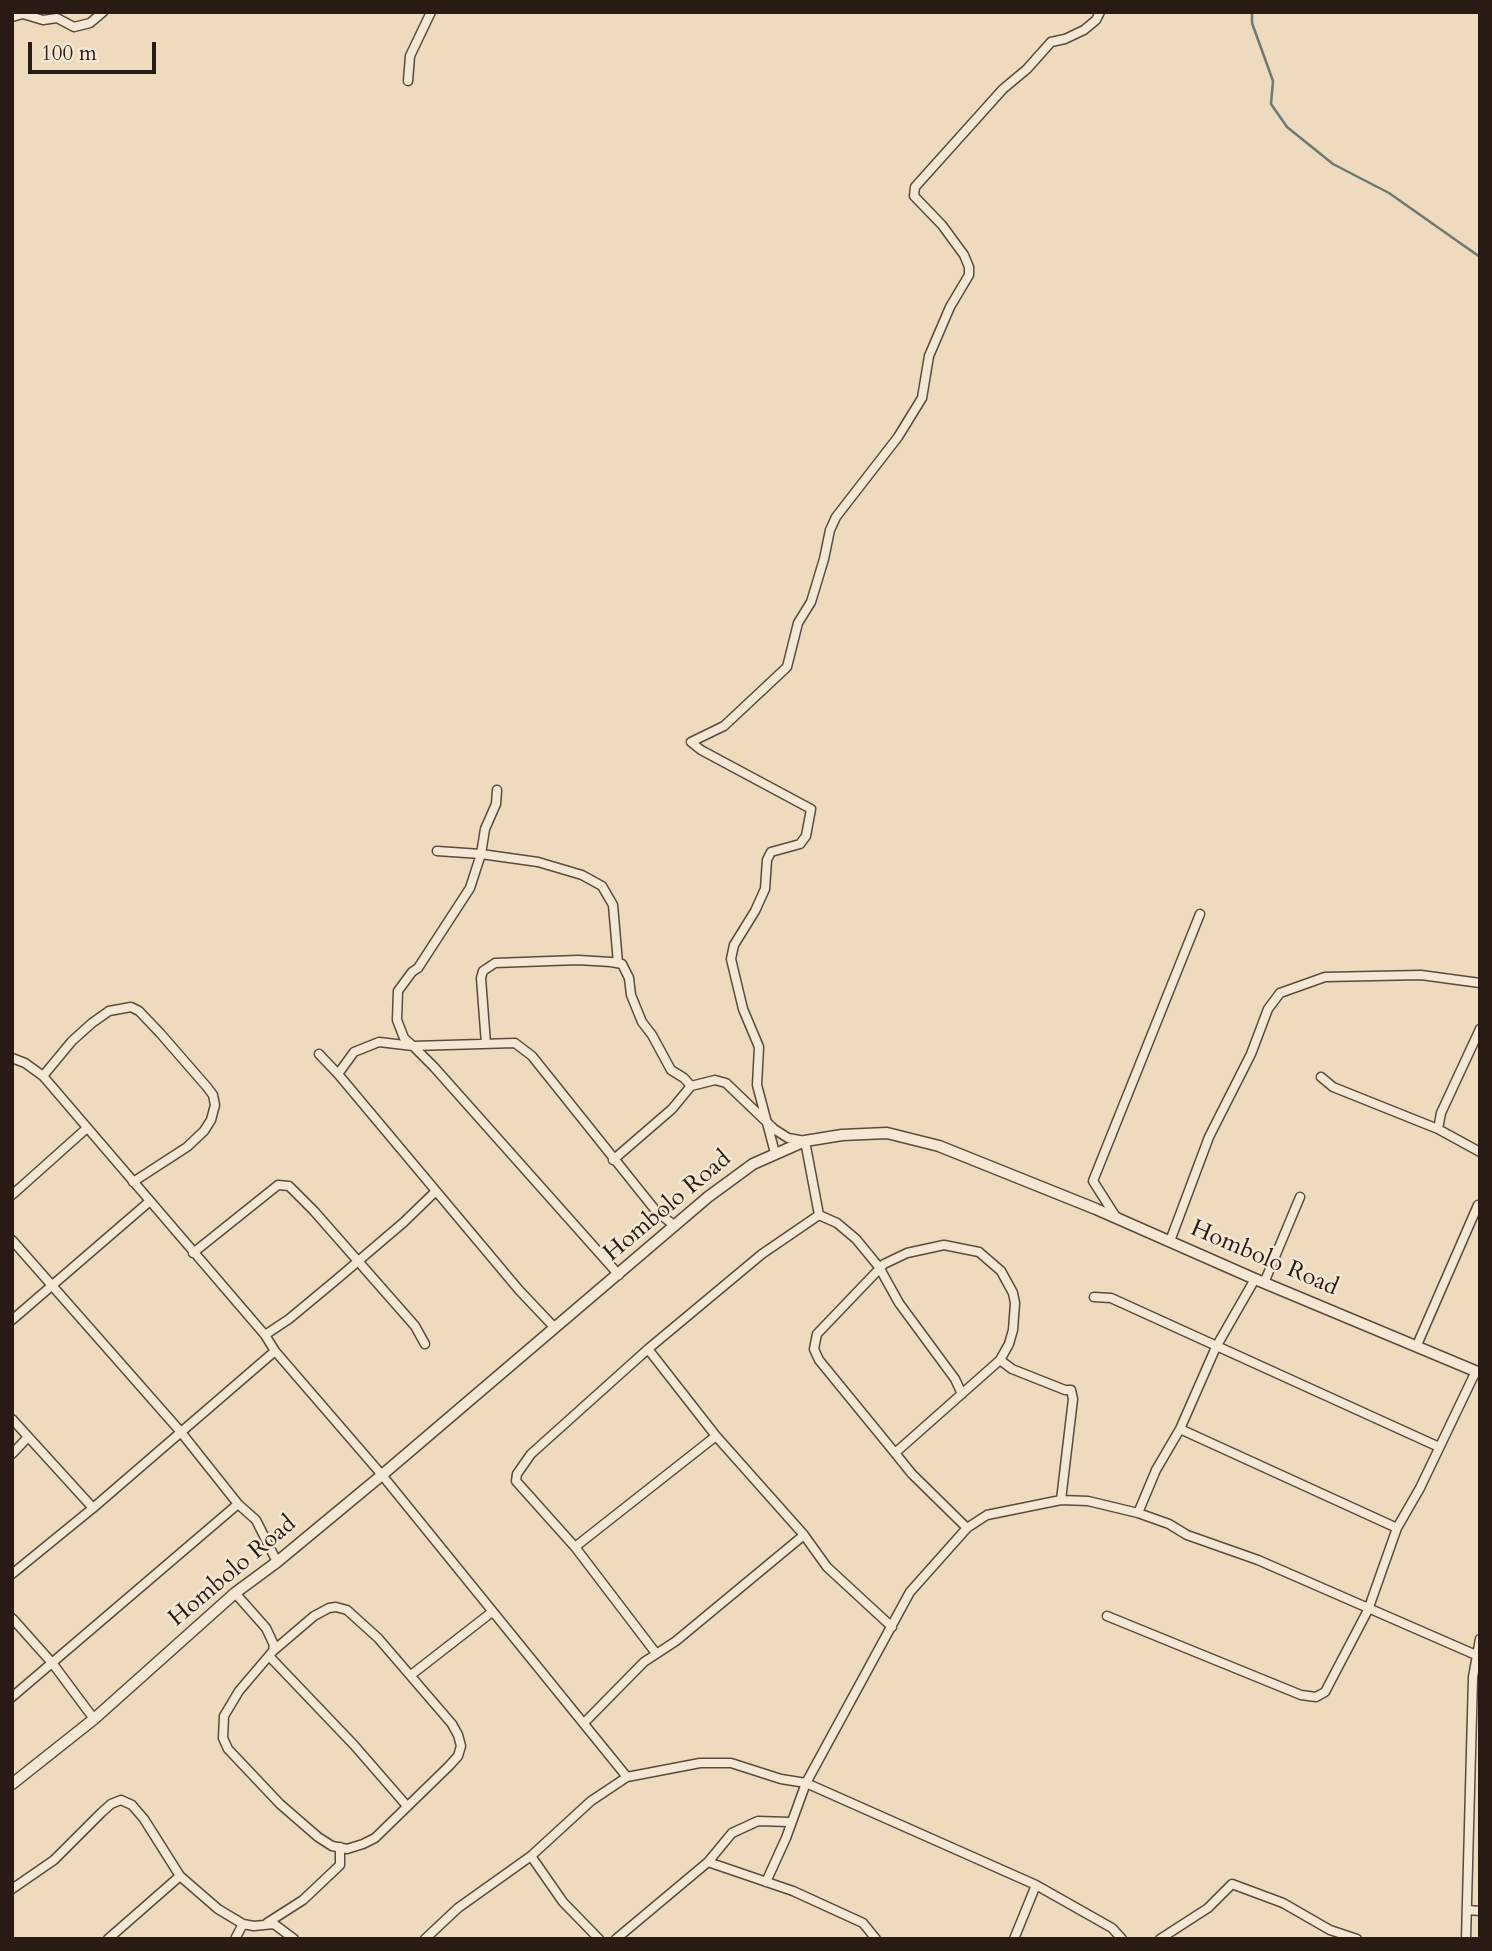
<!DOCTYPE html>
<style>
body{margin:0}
#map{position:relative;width:1492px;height:1951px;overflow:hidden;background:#eedabc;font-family:Cardo,serif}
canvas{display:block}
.frame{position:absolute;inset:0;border:14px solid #271b14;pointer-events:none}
.scale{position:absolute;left:28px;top:42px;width:128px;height:32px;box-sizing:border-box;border:4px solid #271b14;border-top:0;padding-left:9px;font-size:21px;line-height:24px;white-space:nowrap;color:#271b14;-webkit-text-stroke:5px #f4e7d3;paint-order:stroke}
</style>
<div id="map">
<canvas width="1492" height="1951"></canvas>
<div class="frame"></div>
<div class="scale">100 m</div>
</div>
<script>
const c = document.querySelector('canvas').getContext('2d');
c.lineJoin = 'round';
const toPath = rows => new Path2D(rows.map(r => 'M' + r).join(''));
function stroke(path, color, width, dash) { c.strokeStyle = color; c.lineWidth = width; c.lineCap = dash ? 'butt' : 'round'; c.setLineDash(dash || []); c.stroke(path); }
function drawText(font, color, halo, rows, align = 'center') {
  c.font = font + ' Cardo,serif'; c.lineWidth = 5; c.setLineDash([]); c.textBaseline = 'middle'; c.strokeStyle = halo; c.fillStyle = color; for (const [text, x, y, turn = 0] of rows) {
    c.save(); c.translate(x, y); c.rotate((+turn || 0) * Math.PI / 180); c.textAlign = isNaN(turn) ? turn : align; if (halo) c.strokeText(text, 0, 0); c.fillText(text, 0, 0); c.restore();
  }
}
stroke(toPath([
 [1252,12,1252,23,1273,81,1271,104,1287,127,1333,164,1389,193,1480,257]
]), '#6b7a73', 2.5);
const minor = toPath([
 [12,17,23,14,43,20,57,18,74,27,90,23,103,12],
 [408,81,410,56,431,12],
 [497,790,496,804,485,829,481,854,470,888,418,968,412,972,398,991,397,1020,404,1038,413,1046,515,1043,532,1056,656,1211,675,1226],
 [437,851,481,854,538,862,582,875,602,886,613,905,618,963],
 [486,1044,481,978,483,971,495,963,578,960,611,962,622,964,629,978,631,995,642,1022,652,1035,671,1070,684,1078,691,1086],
 [319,1054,338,1074],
 [12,1058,25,1063,43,1076,265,1335,275,1351,382,1475,627,1777],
 [43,1076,72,1041,92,1023,109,1011,131,1007,139,1011,160,1033,207,1087,213,1095,215,1105,211,1120,204,1131,187,1147,133,1182],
 [1321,1077,1333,1087,1438,1129,1480,1152],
 [1438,1129,1441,1113,1480,1029],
 [775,1153,757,1085,759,1047,743,1009,731,959,734,945,755,911,765,889,767,860,771,852,800,844,806,836,811,809,701,750,691,742,724,726,787,667,798,623,811,602,824,559,830,530,836,517,898,437,922,398,929,356,950,307,969,275,969,267,964,255,942,225,914,196,915,187,1003,89,1027,69,1051,42,1065,39,1084,30,1096,20,1100,12],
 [613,1160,672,1109,691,1086,715,1080,726,1083,774,1129,788,1138,805,1141,819,1215],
 [436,1191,338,1074,354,1052,379,1042,413,1046,434,1067,619,1275],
 [12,1195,87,1128],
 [1116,1217,1093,1181,1200,914],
 [12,1240,180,1431,238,1504,256,1520,277,1562],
 [1170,1241,1209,1137,1251,1054,1268,1009,1280,993,1325,977,1421,975,1480,983],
 [193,1253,278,1185,289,1186,314,1211,415,1326,425,1344],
 [1264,1283,1300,1197],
 [1094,1297,1111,1298,1439,1447],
 [12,1320,150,1201],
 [265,1335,289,1319,336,1280,404,1222,436,1191,519,1290,554,1327],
 [1417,1345,1478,1205],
 [648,1349,716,1436,804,1535,827,1567,892,1627],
 [1000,1360,1012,1369,1065,1390,1071,1390,1073,1399,1061,1500],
 [12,1419,93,1508],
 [1180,1429,1397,1528],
 [895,1453,1000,1360,1009,1344,1013,1330,1015,1303,1013,1293,1001,1271,979,1252,944,1245,907,1253,884,1264,817,1334,814,1349,819,1360,895,1453,912,1474,967,1528],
 [12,1454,28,1437],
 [1138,1513,1156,1470,1180,1429,1216,1347,1255,1279],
 [575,1547,716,1436],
 [12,1574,93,1508,275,1351],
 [235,1593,266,1628,274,1645,273,1651,239,1691,224,1716,223,1738,228,1749,280,1804,318,1837,332,1846,347,1849,363,1844,375,1838,449,1766,458,1756,461,1746,458,1735,452,1724,378,1638,347,1610,336,1607,329,1608,314,1616,273,1651],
 [1107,1616,1301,1695,1316,1697,1325,1692,1368,1610,1397,1528,1420,1488,1476,1371],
 [12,1618,53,1664,94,1719],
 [655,1652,575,1547,516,1481,517,1474,531,1454,648,1349,762,1254,819,1215,837,1223,856,1239,879,1267,899,1303,955,1379,962,1394],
 [269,1656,354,1745,407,1806],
 [411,1675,492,1612],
 [12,1697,238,1504],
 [584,1723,644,1662,676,1641,804,1535],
 [531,1856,563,1902,599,1939],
 [708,1862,793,1891,863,1923,876,1939],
 [766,1882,786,1838,806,1783,910,1592,967,1528,987,1515,1061,1500,1088,1501,1138,1513,1169,1524,1187,1535,1258,1560,1476,1655],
 [12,1889,54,1860,101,1813,111,1804,121,1800,132,1805,144,1819,180,1876,218,1909,243,1924,254,1926,274,1924,294,1939],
 [1468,1910,1480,1911],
 [267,1923,303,1900,340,1865,340,1847],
 [108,1939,180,1876],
 [235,1939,243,1924],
 [425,1939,458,1908,531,1856,591,1801,627,1777,700,1763,731,1763,781,1779,806,1783,1036,1885,1112,1928,1122,1939],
 [616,1939,708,1862,732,1833,758,1821,790,1822],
 [1014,1939,1036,1885],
 [1160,1939,1208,1908,1232,1884,1283,1903,1330,1930,1357,1939],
 [1466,1939,1473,1677,1480,1639]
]);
const tertiary = toPath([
 [12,1784,94,1719,235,1593,277,1562,382,1475,708,1197,753,1164,805,1141,842,1135,887,1133,939,1146,1096,1209,1255,1279,1480,1373]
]);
stroke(minor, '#594b3e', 11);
stroke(tertiary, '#594b3e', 13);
stroke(minor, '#f4e7d3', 8);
stroke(tertiary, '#f4e7d3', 10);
drawText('24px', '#271b14', '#f4e7d3', [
 ["Hombolo Road",668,1207,-40],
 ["Hombolo Road",1264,1259,23],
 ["Hombolo Road",233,1572,-40]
]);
</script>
